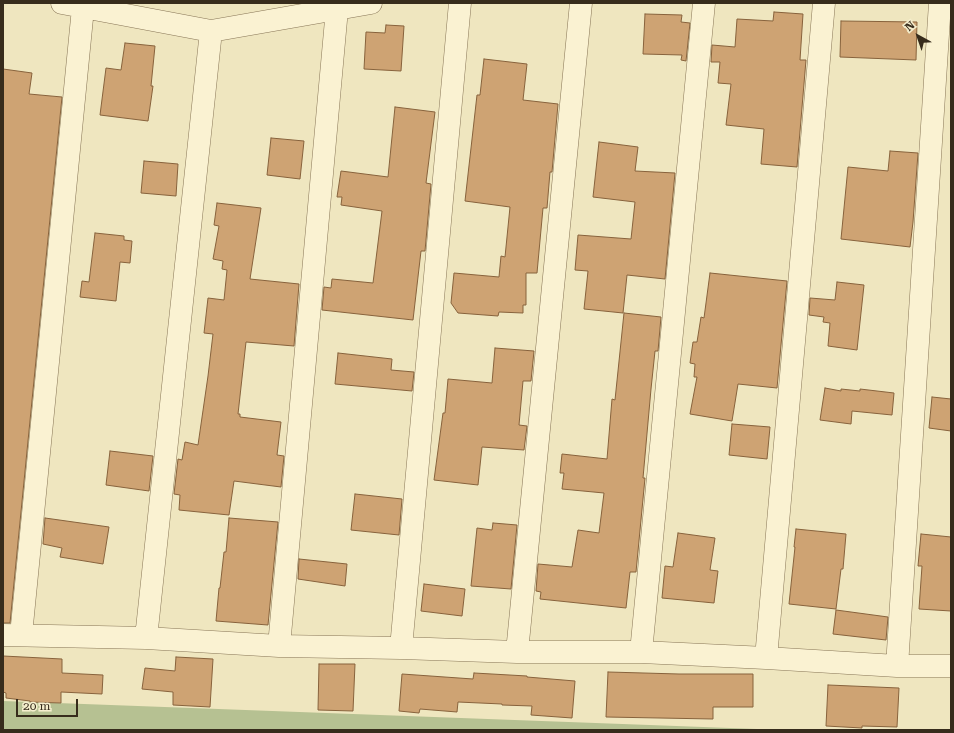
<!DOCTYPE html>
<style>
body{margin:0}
#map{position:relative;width:954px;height:733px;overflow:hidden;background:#efe6bf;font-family:"Roboto Serif",serif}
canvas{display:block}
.frame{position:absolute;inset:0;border:4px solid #372c1c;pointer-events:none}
.north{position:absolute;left:898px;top:16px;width:40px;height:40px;-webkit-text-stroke:3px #f6efce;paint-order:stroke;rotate:320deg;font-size:11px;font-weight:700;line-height:16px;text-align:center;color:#372c1c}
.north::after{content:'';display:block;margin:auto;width:14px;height:18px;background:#372c1c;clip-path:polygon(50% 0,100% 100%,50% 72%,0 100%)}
.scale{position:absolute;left:16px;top:699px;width:62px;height:18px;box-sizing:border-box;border:2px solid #372c1c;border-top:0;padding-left:5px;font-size:12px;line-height:14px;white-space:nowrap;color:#372c1c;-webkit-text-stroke:3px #f6efce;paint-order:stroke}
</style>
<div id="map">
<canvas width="954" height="733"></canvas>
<div class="frame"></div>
<div class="north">N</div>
<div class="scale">20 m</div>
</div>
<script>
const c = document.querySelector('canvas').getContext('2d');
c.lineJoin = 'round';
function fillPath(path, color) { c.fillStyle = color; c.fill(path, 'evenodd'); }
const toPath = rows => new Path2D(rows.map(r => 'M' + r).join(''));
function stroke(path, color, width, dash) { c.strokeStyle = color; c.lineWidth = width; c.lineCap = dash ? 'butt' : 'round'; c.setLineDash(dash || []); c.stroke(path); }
fillPath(toPath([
 [3,701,784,730,3,730]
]), '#b6c192');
const building = toPath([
 [774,12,803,14,800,60,806,60,797,167,761,164,764,129,726,125,731,84,718,83,720,62,711,62,712,45,735,47,737,19,773,21,774,12],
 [645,14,682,15,681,22,690,23,686,61,681,60,682,55,643,54,645,14],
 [841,21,917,22,916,60,840,57,841,21],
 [386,25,404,26,401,71,364,69,366,32,385,33,386,25],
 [125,43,155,46,151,86,153,86,148,121,100,115,106,68,121,70,125,43],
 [484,59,527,64,523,100,558,104,552,172,550,172,547,208,543,208,537,273,526,273,526,305,523,305,523,313,499,312,498,316,458,313,451,303,454,273,499,277,501,256,505,257,510,207,465,201,477,95,480,95,484,59],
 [3,69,32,73,29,94,62,97,10,623,3,623,3,69],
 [395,107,435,112,426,183,431,184,425,251,421,251,413,320,322,310,324,287,331,288,332,279,373,283,382,211,341,205,342,197,337,197,341,171,388,177,395,107],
 [271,138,304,141,300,179,267,175,271,138],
 [599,142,638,147,635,171,675,173,665,279,627,275,623,313,584,309,588,271,575,270,578,235,631,239,635,202,593,197,599,142],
 [890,151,918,153,913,222,910,247,841,239,848,167,888,171,890,151],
 [144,161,178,164,176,196,141,193,144,161],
 [217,203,261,208,250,279,299,284,294,346,246,342,238,414,240,414,240,417,281,422,277,455,284,456,281,487,234,481,229,515,179,510,180,495,174,494,178,459,182,460,185,442,198,445,208,376,213,334,204,333,208,298,224,300,227,270,222,269,223,261,213,259,219,226,214,225,217,203],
 [95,233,124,236,124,240,132,241,130,263,120,262,116,301,80,297,82,281,89,282,95,233],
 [710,273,787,281,777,388,738,384,732,421,690,414,697,377,694,377,695,364,690,363,693,342,697,342,701,317,704,318,710,273],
 [837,282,864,285,857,350,828,346,830,323,823,322,824,317,809,315,810,298,835,300,837,282],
 [624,313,661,317,658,351,655,351,651,389,643,478,645,478,636,572,630,572,626,608,540,599,541,592,536,591,538,564,572,567,578,530,599,533,604,493,562,489,564,473,560,473,562,454,607,459,612,399,615,400,624,313],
 [495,348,534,351,531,381,523,381,519,425,527,426,524,450,482,447,478,485,434,480,443,413,445,413,448,379,492,383,495,348],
 [338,353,392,359,391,370,414,372,412,391,335,384,338,353],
 [825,388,841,391,841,389,860,391,860,389,894,393,892,415,852,411,851,424,820,420,825,388],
 [932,397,951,399,951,431,929,428,932,397],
 [732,424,770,427,767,459,729,455,732,424],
 [110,451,153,456,149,491,106,485,110,451],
 [355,494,402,499,399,535,351,530,355,494],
 [45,518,109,527,103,564,60,557,62,548,43,544,45,518],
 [229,518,278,522,268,625,216,621,219,588,220,588,224,552,226,552,229,518],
 [493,523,517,525,511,589,471,586,477,528,492,530,493,523],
 [796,529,846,534,843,569,841,569,836,609,789,604,795,547,794,547,796,529],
 [678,533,715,538,710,570,718,571,714,603,662,598,665,566,673,567,678,533],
 [921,534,951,537,951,611,919,609,922,566,918,566,921,534],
 [299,559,347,564,345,586,298,579,299,559],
 [424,584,465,589,462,616,421,611,424,584],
 [836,610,888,617,886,640,833,634,836,610],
 [3,656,62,659,62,673,103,675,102,694,61,692,61,703,30,702,30,701,6,698,6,693,3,692,3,656],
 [176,657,213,659,210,707,173,705,173,692,142,689,145,668,175,671,176,657],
 [319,664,355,664,353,711,318,710,319,664],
 [608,672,679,674,753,674,753,707,713,707,713,719,606,717,608,672],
 [474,673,527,676,527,677,575,681,572,718,531,715,532,706,502,705,502,704,458,702,457,712,420,709,419,713,399,711,402,674,473,679,474,673],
 [828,685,899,688,897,727,862,726,862,728,826,726,828,685]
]);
fillPath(building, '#cea373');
stroke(building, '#87623c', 1);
const minor = toPath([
 [62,3,211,31,371,3],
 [3,635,146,638,279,646,401,648,517,652,641,652,766,658,897,666,951,666],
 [21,635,83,8],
 [146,638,211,31],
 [279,646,337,9],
 [401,648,460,3],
 [517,652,581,3],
 [641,652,704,3],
 [766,658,824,3],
 [897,666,940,3]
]);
stroke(minor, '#887657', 23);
stroke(minor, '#faf2d2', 22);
</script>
